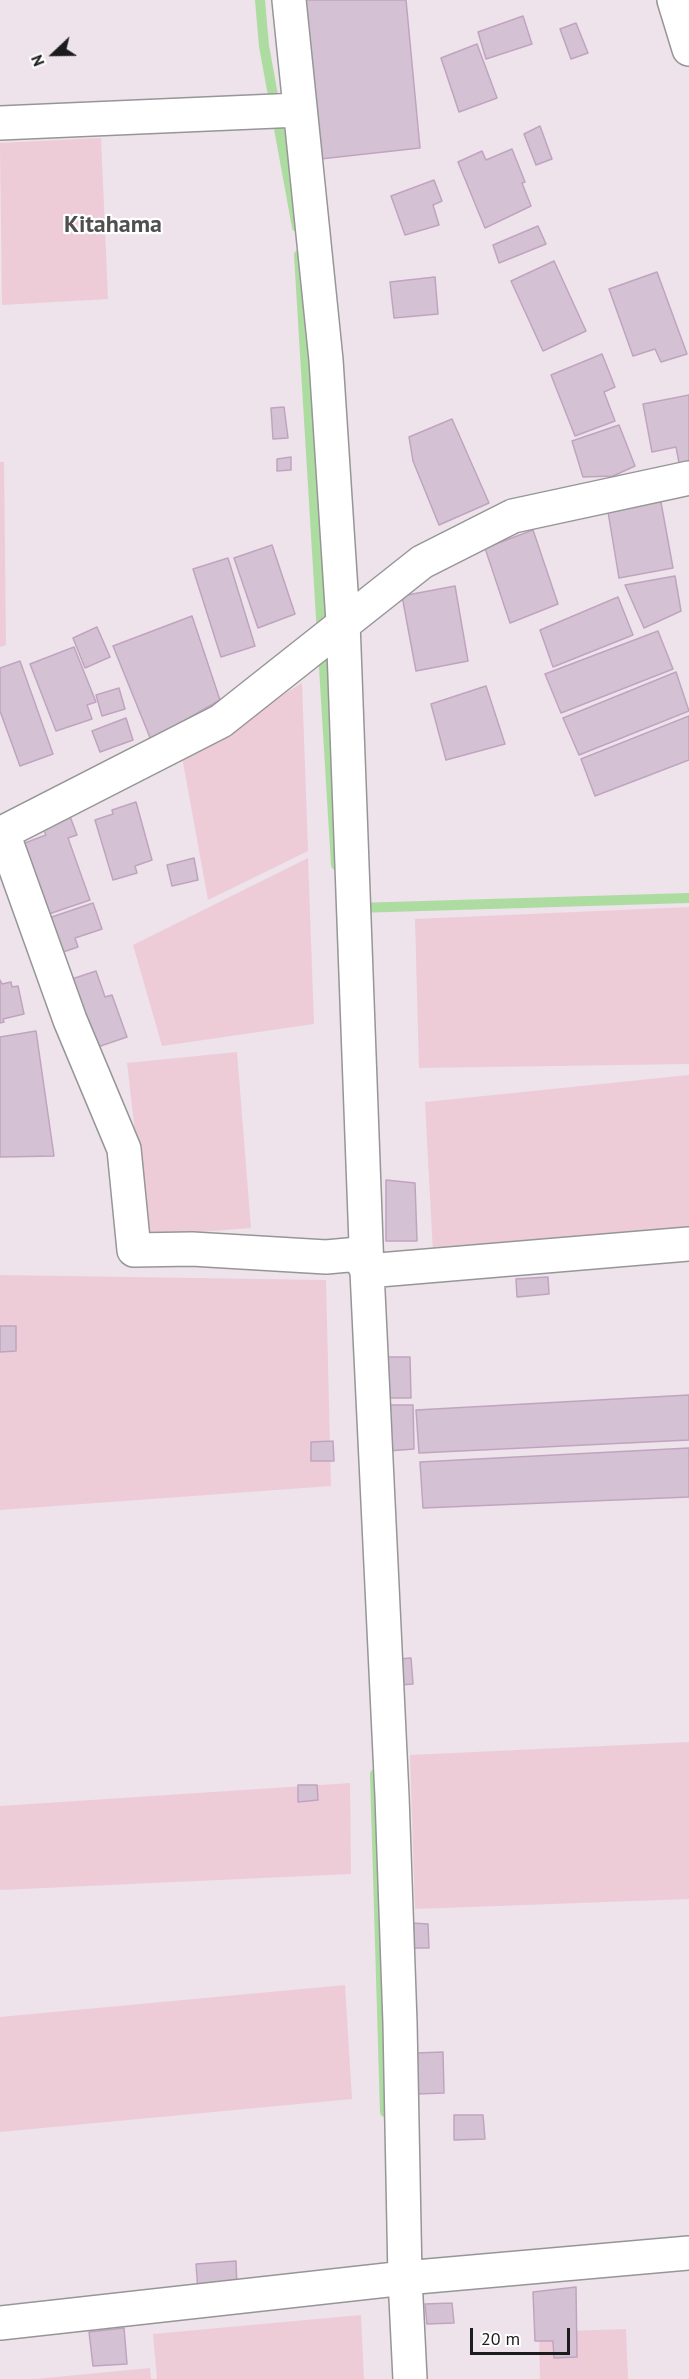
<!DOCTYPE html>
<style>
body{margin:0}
#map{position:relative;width:689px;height:2379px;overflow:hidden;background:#eee2eb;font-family:"PT Sans",sans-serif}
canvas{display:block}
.north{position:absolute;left:24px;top:24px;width:60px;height:60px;-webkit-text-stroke:4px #fff;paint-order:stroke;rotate:248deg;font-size:16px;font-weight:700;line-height:24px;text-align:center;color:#1c1c1c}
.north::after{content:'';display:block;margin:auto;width:21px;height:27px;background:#1c1c1c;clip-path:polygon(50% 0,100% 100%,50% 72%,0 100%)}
.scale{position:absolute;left:470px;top:2328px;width:100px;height:27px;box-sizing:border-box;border:3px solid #1c1c1c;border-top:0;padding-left:8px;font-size:18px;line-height:21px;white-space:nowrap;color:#1c1c1c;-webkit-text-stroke:4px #fff;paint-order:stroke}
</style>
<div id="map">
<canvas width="689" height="2379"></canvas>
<div class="north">N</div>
<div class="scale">20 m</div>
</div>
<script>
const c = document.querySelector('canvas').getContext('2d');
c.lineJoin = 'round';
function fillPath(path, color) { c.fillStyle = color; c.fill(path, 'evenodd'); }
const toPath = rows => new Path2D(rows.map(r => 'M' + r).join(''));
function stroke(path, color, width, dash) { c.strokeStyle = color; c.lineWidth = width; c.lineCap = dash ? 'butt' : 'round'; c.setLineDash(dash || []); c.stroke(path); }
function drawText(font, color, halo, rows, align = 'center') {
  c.font = font + ' "PT Sans",sans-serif'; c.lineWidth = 4.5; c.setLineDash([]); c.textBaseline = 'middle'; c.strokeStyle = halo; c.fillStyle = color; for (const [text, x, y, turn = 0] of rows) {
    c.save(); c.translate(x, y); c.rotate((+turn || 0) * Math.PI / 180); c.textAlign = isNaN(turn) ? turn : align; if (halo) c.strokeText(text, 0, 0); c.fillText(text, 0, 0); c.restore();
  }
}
fillPath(toPath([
 [101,138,108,299,2,305,0,143],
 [0,462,4,462,6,645,0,647],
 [302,683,308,851,208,900,182,757],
 [308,858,314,1024,162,1046,133,945],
 [689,907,689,1064,419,1068,415,919],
 [237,1052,251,1228,147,1236,127,1063],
 [689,1075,689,1227,433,1253,425,1102],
 [0,1275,326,1280,331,1486,0,1510],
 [689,1742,689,1899,415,1909,410,1755],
 [350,1783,351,1874,0,1890,0,1806],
 [345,1985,352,2099,0,2132,0,2017],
 [361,2315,364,2379,157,2379,153,2334],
 [626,2329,628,2379,540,2379,539,2332],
 [150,2368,151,2379,36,2379]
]), '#edccd8');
stroke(toPath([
 [260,0,264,46,297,227],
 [299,255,336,865],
 [356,908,689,898],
 [375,1774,385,2112]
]), '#addca1', 10);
const building = toPath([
 [304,0,406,0,420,148,320,159,304,0],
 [523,16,532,44,486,59,478,32,523,16],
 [576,23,588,53,571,59,560,29,576,23],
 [477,44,497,98,459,112,441,58,477,44],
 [540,126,552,159,536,165,524,134,540,126],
 [512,149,525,182,522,183,531,206,485,228,458,162,482,151,486,160,512,149],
 [434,180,442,201,433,205,439,225,405,235,391,196,434,180],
 [538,226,546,244,499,263,493,245,538,226],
 [554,261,586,331,543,351,511,281,554,261],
 [657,272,687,354,661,362,655,349,633,356,609,289,657,272],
 [435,277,438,314,394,318,390,282,435,277],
 [602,354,615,387,604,392,615,421,575,436,551,375,602,354],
 [689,395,689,467,680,468,676,447,652,452,643,404,689,395],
 [284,407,288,438,273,439,271,408,284,407],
 [452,419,489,503,439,525,413,461,409,437,452,419],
 [619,425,635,466,613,476,583,477,572,441,619,425],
 [291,457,291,470,277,471,277,459,291,457],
 [660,497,673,568,619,578,607,506,660,497],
 [533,530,558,604,510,623,485,548,533,530],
 [272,545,295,614,258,628,234,558,272,545],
 [228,558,255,646,221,657,193,569,228,558],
 [675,576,681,611,644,628,625,585,675,576],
 [455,586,468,661,416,671,402,596,455,586],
 [618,597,633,635,553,667,540,630,618,597],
 [192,616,220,700,151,740,113,646,192,616],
 [97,627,110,657,85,668,73,638,97,627],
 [658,631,673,669,561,713,545,674,658,631],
 [74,647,96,702,87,705,92,719,56,731,30,664,74,647],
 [20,661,53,754,20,766,0,711,0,668,20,661],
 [676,672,689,711,579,755,563,718,676,672],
 [486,686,505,744,446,760,431,704,486,686],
 [119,688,125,709,102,716,96,695,119,688],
 [689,716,689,760,595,796,581,759,689,716],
 [126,718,133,740,100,752,92,731,126,718],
 [136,802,152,860,135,866,137,873,113,880,95,820,113,814,112,810,136,802],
 [68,811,77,835,68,838,90,900,43,916,17,846,46,835,40,822,68,811],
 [194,858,198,880,172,886,167,865,194,858],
 [93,903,102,929,75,938,78,947,54,955,43,920,93,903],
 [96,971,105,997,112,995,127,1037,86,1051,63,982,96,971],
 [0,980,2,984,11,982,12,987,18,986,24,1014,3,1019,4,1022,0,1023,0,980],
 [36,1031,54,1156,0,1157,0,1037,36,1031],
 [386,1180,415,1183,417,1241,386,1241,386,1180],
 [548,1277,549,1294,517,1297,516,1279,548,1277],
 [0,1326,16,1326,16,1351,0,1352,0,1326],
 [383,1357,410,1357,411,1398,384,1398,383,1357],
 [689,1395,689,1440,419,1453,416,1410,689,1395],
 [385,1405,413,1405,414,1449,388,1451,385,1405],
 [333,1441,334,1461,311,1461,311,1442,333,1441],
 [689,1448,689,1497,423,1508,420,1462,689,1448],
 [411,1658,413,1684,400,1685,399,1659,411,1658],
 [298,1785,317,1785,318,1800,298,1802,298,1785],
 [411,1923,428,1924,429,1948,412,1948,411,1923],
 [443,2052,444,2093,416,2094,416,2053,443,2052],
 [454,2115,483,2115,485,2139,454,2140,454,2115],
 [236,2261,237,2289,198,2291,196,2264,236,2261],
 [576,2287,577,2357,554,2358,553,2341,535,2341,533,2292,576,2287],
 [452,2303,454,2323,427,2324,425,2304,452,2303],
 [124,2328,127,2364,93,2366,89,2332,124,2328]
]);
fillPath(building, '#d4c2d4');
stroke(building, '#c0a4bf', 1.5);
const minor = toPath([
 [289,0,326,360,343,622,367,1271,392,1796,400,2023,405,2278,410,2379],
 [674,0,689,49],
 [0,123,299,110],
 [3,833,70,1020,124,1149,134,1250,192,1249,326,1257,359,1254,367,1271],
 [0,834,221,721,422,562,513,516,689,478],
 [367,1271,689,1244],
 [0,2323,405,2278,689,2253]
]);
stroke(minor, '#969696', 36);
stroke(minor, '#fff', 33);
drawText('bold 24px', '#4f4f4f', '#fff', [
 ["Kitahama",113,225]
]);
</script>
